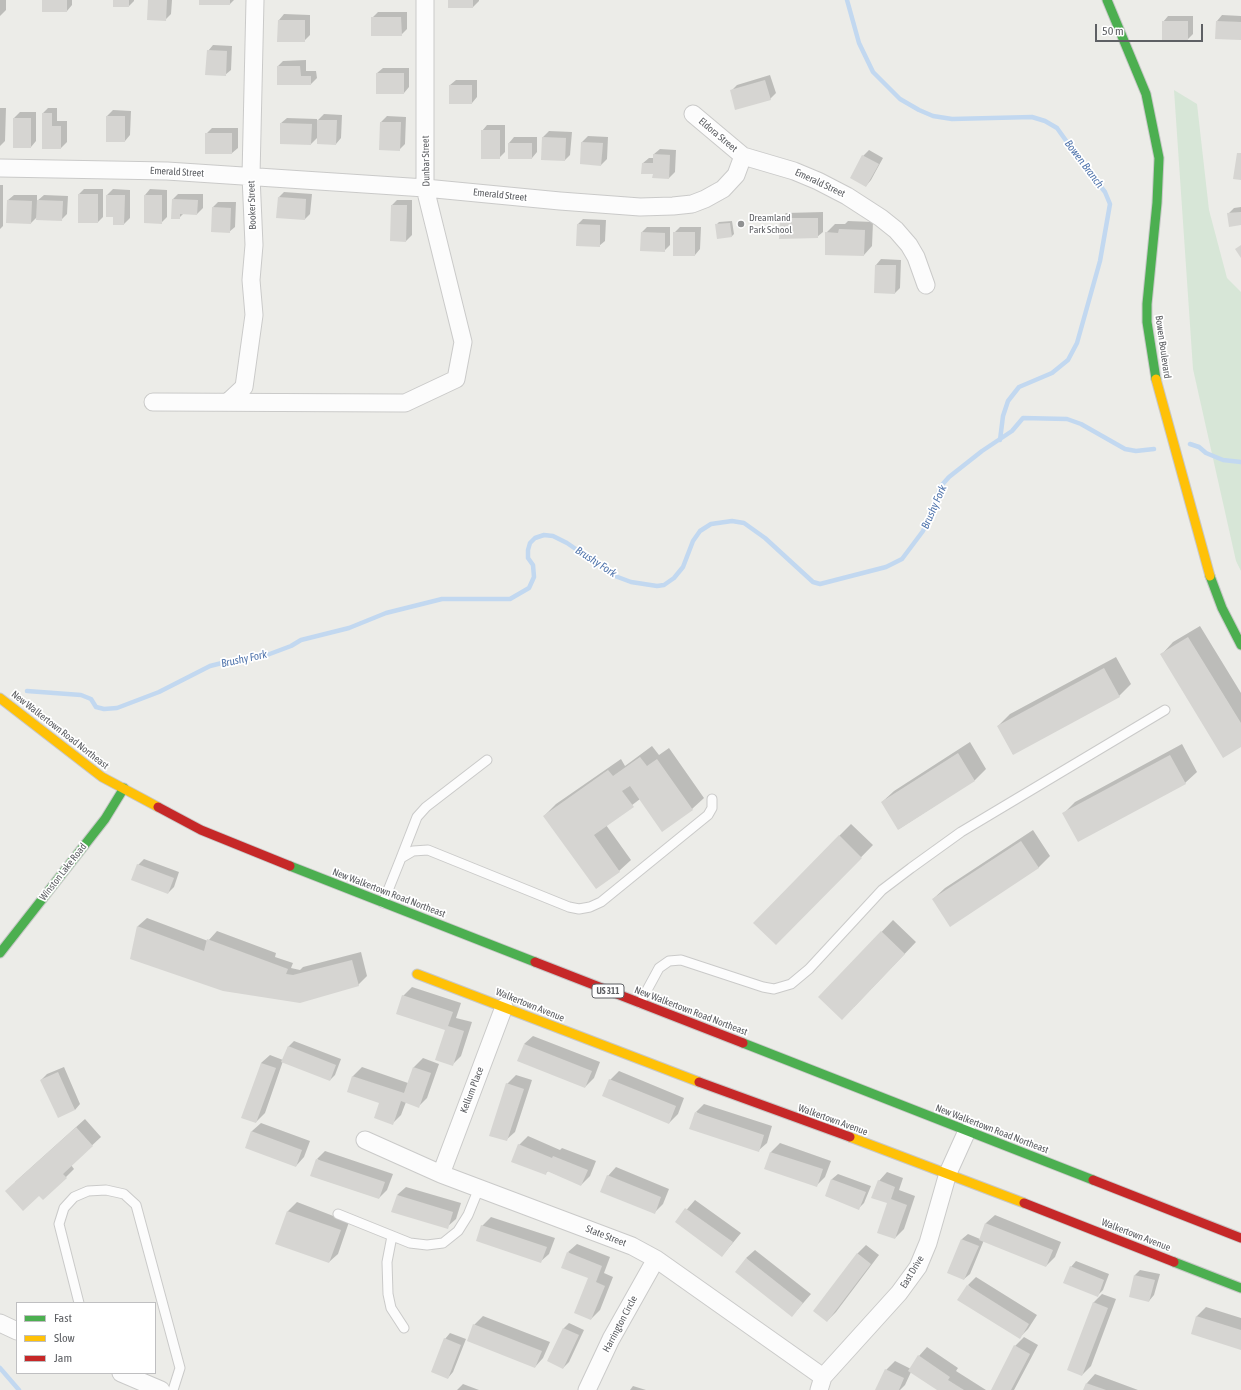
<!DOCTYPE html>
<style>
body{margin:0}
#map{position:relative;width:1241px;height:1390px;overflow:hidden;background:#ecece8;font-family:"Asap Condensed",sans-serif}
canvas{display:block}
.legend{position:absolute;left:16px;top:1302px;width:140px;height:72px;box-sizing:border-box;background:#fff;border:1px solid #bfbfc1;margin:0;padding:5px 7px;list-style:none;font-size:12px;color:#5e6064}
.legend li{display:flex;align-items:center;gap:8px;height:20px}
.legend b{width:20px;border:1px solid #bfbfc1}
.scale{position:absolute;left:1095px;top:24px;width:108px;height:18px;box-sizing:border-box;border:2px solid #5e6064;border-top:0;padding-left:5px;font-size:12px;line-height:14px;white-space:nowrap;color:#5e6064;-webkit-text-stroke:3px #fff;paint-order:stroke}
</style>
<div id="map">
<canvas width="1241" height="1390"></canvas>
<ul class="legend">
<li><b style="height:5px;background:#4caf50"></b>Fast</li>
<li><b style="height:5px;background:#ffc107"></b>Slow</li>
<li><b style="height:5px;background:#c62828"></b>Jam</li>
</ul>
<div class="scale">50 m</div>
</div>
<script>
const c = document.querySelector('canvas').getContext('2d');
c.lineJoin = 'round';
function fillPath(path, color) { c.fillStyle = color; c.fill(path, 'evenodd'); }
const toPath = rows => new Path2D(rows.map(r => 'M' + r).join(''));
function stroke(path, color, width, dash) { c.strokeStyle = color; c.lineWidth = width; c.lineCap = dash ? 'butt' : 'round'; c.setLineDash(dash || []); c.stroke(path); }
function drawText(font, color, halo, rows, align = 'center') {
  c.font = font + ' "Asap Condensed",sans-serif'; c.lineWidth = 3.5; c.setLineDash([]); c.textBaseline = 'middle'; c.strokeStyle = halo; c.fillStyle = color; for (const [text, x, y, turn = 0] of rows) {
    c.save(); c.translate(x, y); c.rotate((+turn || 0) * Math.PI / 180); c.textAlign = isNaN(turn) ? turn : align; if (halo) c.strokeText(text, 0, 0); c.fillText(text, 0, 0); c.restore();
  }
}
fillPath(toPath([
 [1174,90,1197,104,1209,210,1227,278,1241,292,1241,571,1236,561,1193,369]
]), '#d7e6d7');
fillPath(toPath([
 [0,0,6,0,6,10,0,16],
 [43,0,72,0,72,5,67,11],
 [114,0,134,0,134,1,129,6],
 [149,0,172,0,171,14,165,20],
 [200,0,234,0,230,4,200,4],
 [448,0,479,0,479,1,473,7],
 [378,12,407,12,407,29,401,35,372,18],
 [284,14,310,15,310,35,304,41,278,41,279,20],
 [1222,15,1241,16,1241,39,1217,21],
 [1168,16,1193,16,1193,34,1188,39,1163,22],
 [213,45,232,46,231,70,225,75,208,51],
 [306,60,306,71,316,71,317,78,311,84,278,66,283,61],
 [383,68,409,68,409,87,404,93,377,73],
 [770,75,776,93,770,99,731,91,737,85],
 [456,80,477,80,477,97,472,103,450,85],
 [0,108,6,108,5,141,0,146],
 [48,108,57,108,57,121,67,121,67,142,61,148,43,148,43,113],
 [113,110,131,111,130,135,125,141,107,116],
 [20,112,36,112,36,141,31,147,14,147,14,118],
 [324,114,342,115,341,138,336,144,318,137,311,144,281,123,287,118,317,119,317,121],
 [387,116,406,117,405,144,399,150,381,122],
 [487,125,505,125,505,152,499,158,482,131],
 [212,128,238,128,238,148,232,153,206,134],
 [549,131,572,132,570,155,565,160,542,159,543,137],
 [588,136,608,137,607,159,601,165,581,163,582,142],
 [514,137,537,137,537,152,532,158,509,143],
 [660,149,676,150,675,172,669,178,654,173,643,163,649,158,654,158,654,154],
 [869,150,883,158,871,180,866,186,863,156],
 [0,185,3,185,3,226,0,229],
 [84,189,103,189,103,217,98,222,79,194],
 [113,189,130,190,130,218,124,224,114,216,107,216,107,195],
 [150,189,167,190,167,217,161,223,145,195],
 [284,192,312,194,310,214,305,219,279,197],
 [178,194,203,194,203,208,197,214,184,213,179,218,173,199],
 [14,195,37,195,37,201,44,195,68,196,67,214,61,220,38,216,31,223,8,200],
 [397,200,412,200,412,235,406,241,391,240,392,205],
 [218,202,236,202,235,227,229,232,213,207],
 [1241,207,1241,224,1228,214,1234,208],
 [823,212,823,232,817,237,781,218,786,213],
 [583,219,606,220,605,241,599,246,578,224],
 [732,221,734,234,731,237,716,225,719,222],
 [848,221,873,222,872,246,864,255,826,233,835,224,845,224],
 [647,227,670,227,670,245,664,251,642,232],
 [680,227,701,227,700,249,695,255,674,233],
 [881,259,901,260,900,288,895,293,876,265],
 [1200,626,1241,693,1241,746,1162,654,1173,642],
 [1116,657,1131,684,1119,696,1013,754,998,726,1010,714],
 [970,742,986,769,975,780,899,829,882,802,894,791],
 [1182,744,1197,772,1185,783,1064,813,1075,802],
 [652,746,659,755,669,748,704,798,692,809,640,799,606,825,631,860,619,871,544,816,556,804,621,759,625,766],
 [851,824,873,845,776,944,839,836],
 [1033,830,1050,856,1038,868,933,899,945,888],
 [144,859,179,872,174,887,168,893,138,865],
 [147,918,208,941,217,931,276,953,275,957,293,963,291,968,300,970,303,967,361,952,367,976,358,985,131,958,138,926],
 [893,920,916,942,854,1007,819,997],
 [412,987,461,1003,456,1018,472,1022,461,1056,452,1065,446,1029,403,996],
 [533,1036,600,1062,594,1078,585,1087,524,1044],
 [294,1041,341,1059,335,1075,330,1080,283,1061,265,1113,256,1122,261,1063,270,1055,283,1060,288,1047],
 [423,1058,439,1064,427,1098,419,1106,406,1102,401,1115,393,1123,380,1102,348,1091,353,1076,362,1067,408,1083,414,1067],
 [64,1067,80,1104,75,1110,41,1080,47,1074],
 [619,1071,684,1098,678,1114,669,1123,610,1080],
 [516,1075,532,1080,515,1132,506,1140,507,1084],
 [704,1104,772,1126,767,1143,758,1151,696,1112],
 [85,1119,101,1137,71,1165,74,1169,66,1177,39,1195,15,1182],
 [261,1123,310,1141,304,1157,296,1166,246,1147,252,1131],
 [528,1136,560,1150,562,1148,596,1161,590,1176,581,1185,548,1171,546,1173,519,1145],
 [780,1143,831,1161,825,1177,816,1186,766,1168,771,1152],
 [325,1151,393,1174,387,1190,379,1198,317,1159],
 [616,1167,669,1189,663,1204,654,1213,608,1176],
 [887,1172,903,1178,899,1190,915,1196,904,1229,895,1238,889,1203,879,1181],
 [838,1174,871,1186,864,1203,859,1208,826,1196,832,1179],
 [406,1187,461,1203,456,1219,447,1227,397,1195],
 [695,1200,741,1233,722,1256,676,1222],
 [297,1202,349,1222,338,1254,329,1262,276,1243,288,1211],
 [995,1215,1061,1242,1055,1257,1046,1266,984,1240,970,1274,964,1279,948,1272,962,1239,968,1234,980,1239,986,1223],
 [491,1217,555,1238,549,1254,540,1262,482,1226],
 [577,1244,610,1257,604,1273,613,1277,600,1310,591,1319,589,1278,568,1252],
 [866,1245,879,1255,836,1312,827,1321,814,1311,858,1253],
 [755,1250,811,1294,792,1316,746,1258],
 [1076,1261,1109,1274,1103,1290,1097,1296,1071,1267],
 [1140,1270,1160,1274,1154,1295,1149,1301,1130,1296,1135,1275],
 [976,1277,1037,1315,1028,1329,1019,1338,968,1285],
 [1102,1294,1116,1299,1091,1366,1082,1375,1093,1303],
 [1206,1307,1241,1318,1241,1349,1192,1333,1197,1316],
 [483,1316,550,1342,543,1358,535,1367,474,1325],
 [569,1323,584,1330,569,1362,563,1368,548,1360,564,1328],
 [450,1333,466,1339,453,1372,448,1378,445,1339],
 [1024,1337,1038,1345,1014,1390,992,1390,1015,1346],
 [927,1347,958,1368,956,1371,986,1390,939,1390,911,1372,905,1385,900,1390,876,1390,886,1370,895,1361,911,1369,919,1356],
 [1095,1374,1138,1390,1084,1390,1087,1383],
 [463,1384,479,1390,457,1390],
 [633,1386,646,1390,630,1390]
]), '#0003');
stroke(toPath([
 [847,0,859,43,873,72,900,99,919,110,933,116,952,119,1032,117,1045,121,1057,128,1082,163,1105,192,1110,204,1100,261,1077,343,1068,360,1052,373,1019,387,1008,401,1003,416,1000,440],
 [1190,444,1199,447,1206,453,1223,460,1241,462],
 [27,691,81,695,91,699,96,707,104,709,117,708,159,692,210,666,238,659,267,655,291,646,301,640,349,628,386,613,442,599,510,599,529,588,534,577,533,565,528,558,528,550,530,543,535,538,544,535,553,536,567,543,615,576,631,582,657,586,664,585,674,578,683,567,693,541,700,531,711,524,732,521,744,523,765,538,813,582,820,584,886,567,902,559,923,531,941,486,949,477,982,451,1012,431,1023,418,1067,419,1081,424,1125,449,1136,451,1154,449],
 [0,1368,19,1390]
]), '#c2d8f0', 4.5);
fillPath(toPath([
 [42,0,67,0,67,12,42,12],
 [113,0,129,0,129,7,113,7],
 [148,0,167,0,166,21,147,20],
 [199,0,230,0,230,5,199,5],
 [448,0,473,0,473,8,448,8],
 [371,17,401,17,402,36,371,36],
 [278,20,305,20,305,42,277,42],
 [1162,21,1188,21,1188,40,1162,40],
 [1216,21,1241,22,1241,40,1215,39],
 [207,50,227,51,226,76,205,75],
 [277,66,300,66,301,76,311,76,311,85,277,85],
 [376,73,404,73,404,94,376,94],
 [765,80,771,100,735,110,730,90],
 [449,85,472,85,472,104,449,104],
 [42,113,52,113,52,126,61,126,61,149,42,149],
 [106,116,125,116,125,142,106,142],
 [13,118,31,118,31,148,13,148],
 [317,120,337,120,336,145,317,144],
 [380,122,401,122,400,151,379,150],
 [280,123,312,124,311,145,280,144],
 [481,130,500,130,500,159,481,159],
 [205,133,232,133,232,154,205,154],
 [542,137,566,138,565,161,541,160],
 [581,142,603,143,601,166,580,164],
 [508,143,532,143,532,159,508,159],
 [1237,153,1241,153,1241,180,1233,179],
 [653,154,670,155,669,179,652,178,653,174,641,174,642,163,653,163],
 [862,155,879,164,866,187,850,178],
 [78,194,98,194,98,223,78,223],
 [106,195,125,195,124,225,113,225,113,217,106,217],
 [144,195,162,195,162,224,144,223],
 [278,197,306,199,305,220,276,218],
 [172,199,198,200,197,215,180,214,180,219,171,219],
 [7,200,32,201,31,224,6,223],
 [37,200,63,201,62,221,36,220],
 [391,205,407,205,406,242,390,241],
 [212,207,231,208,230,233,211,232],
 [1241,212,1241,225,1229,227,1227,213],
 [780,218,818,218,818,238,779,239],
 [730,223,732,237,717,239,715,224],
 [577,224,600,225,600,247,576,246],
 [839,229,865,230,864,256,825,255,825,232,838,233],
 [641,232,665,233,665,252,640,251],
 [673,232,695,232,695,256,673,256],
 [1241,245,1241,258,1235,249],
 [875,265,896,265,895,294,874,293],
 [1188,637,1241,723,1241,747,1223,758,1160,654],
 [1104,668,1120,697,1013,755,997,726],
 [958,753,975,781,898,830,881,802],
 [1170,755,1186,784,1078,842,1062,813],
 [640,757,647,766,657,759,693,810,662,832,630,786,622,791,634,807,594,835,620,872,596,889,543,816,608,770,613,776],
 [839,835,862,858,776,945,753,923],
 [1021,841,1039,868,950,927,932,899],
 [137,864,174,878,168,894,131,880],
 [137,926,204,951,207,939,288,969,286,974,293,975,352,960,359,986,300,1003,223,991,130,959],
 [881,931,905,954,842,1020,818,997],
 [402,995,453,1012,448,1026,464,1031,453,1066,435,1060,445,1030,396,1014],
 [524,1044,592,1071,585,1088,517,1061],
 [288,1046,336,1065,330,1081,281,1062],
 [261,1063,276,1068,256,1123,241,1118],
 [413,1067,431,1073,419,1108,401,1101,393,1125,374,1118,379,1103,347,1092,352,1076,404,1093],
 [58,1072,75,1110,58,1118,40,1080],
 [609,1079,676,1106,669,1124,602,1096],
 [506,1083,524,1089,507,1141,489,1136],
 [695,1112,764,1135,759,1152,689,1129],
 [76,1127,93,1146,63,1174,67,1178,43,1200,39,1196,23,1211,5,1191],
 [251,1131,302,1150,296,1167,245,1148],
 [518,1144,552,1158,553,1156,588,1170,581,1186,547,1171,546,1175,511,1162],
 [770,1152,823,1169,817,1187,764,1169],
 [316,1159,385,1182,379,1199,310,1176],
 [607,1175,661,1197,655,1214,600,1192],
 [831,1179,866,1192,859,1210,825,1196],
 [878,1180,895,1187,891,1199,907,1205,895,1239,877,1233,887,1203,871,1198],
 [397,1195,453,1212,448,1229,391,1212],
 [685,1208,733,1242,722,1257,675,1222],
 [287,1211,341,1230,329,1263,275,1244],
 [985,1223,1053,1250,1046,1267,979,1240],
 [481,1225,547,1247,541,1263,476,1241],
 [961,1239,979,1246,964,1280,947,1273],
 [567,1252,602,1266,596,1282,605,1286,591,1320,574,1313,588,1278,561,1268],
 [857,1253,871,1264,827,1322,813,1311],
 [746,1258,803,1303,792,1317,735,1272],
 [1070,1266,1104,1280,1098,1297,1063,1283],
 [1134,1275,1155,1280,1149,1302,1129,1297],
 [967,1285,1029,1324,1020,1339,957,1300],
 [1093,1302,1108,1308,1082,1376,1067,1370],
 [1196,1316,1241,1330,1241,1350,1191,1334],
 [473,1324,542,1351,535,1368,467,1341],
 [563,1328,579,1335,563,1369,547,1361],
 [444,1338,461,1345,448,1379,431,1372],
 [1014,1345,1030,1354,1011,1390,991,1390],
 [918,1355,950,1377,948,1380,964,1390,937,1390,908,1371],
 [885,1369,904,1378,899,1390,875,1390],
 [1086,1383,1106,1390,1083,1390]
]), '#d6d5d2');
const lane = toPath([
 [401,858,417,817,426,807,487,760],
 [383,903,401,858,413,851,428,850,569,907,579,909,590,907,601,902,708,815,712,808,712,799],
 [640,1003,659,968,669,961,681,960,763,987,774,989,791,984,809,969,882,890,911,868,961,832,1165,710],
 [338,1214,410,1243,427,1245,443,1243,458,1231,468,1215,479,1188],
 [392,1236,387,1262,388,1294,391,1308,404,1328],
 [79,1303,59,1224,64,1208,74,1197,88,1191,106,1190,124,1194,136,1205,180,1368,173,1390]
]);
const street = toPath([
 [693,114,743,156,794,171,818,181,847,196,881,218,896,230,909,245,916,257,926,285],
 [0,168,167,171,425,188,560,201,640,207,673,206,692,204,705,199,723,189,736,175,743,156],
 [153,402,405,403,456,379,463,342,425,188,425,0],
 [228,402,244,387,254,315,251,280,254,245,251,176,255,0],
 [365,1140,441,1174,632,1246,656,1259,823,1377],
 [441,1174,504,1007],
 [0,1323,17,1331],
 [121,1373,161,1390],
 [587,1390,611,1339,656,1259],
 [819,1390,823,1377,899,1293,918,1267,928,1243,948,1173,967,1131]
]);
const fast = toPath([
 [1107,0,1146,94,1159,158,1157,203,1147,304,1147,322,1156,379],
 [1210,576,1222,608,1241,645],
 [290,866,535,962],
 [0,953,105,819,124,788],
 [743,1043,1093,1180],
 [1174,1262,1241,1288]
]);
const slow = toPath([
 [1156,379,1210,576],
 [0,698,102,777,158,807],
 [417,974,699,1082],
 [850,1137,1024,1203]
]);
const jam = toPath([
 [158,807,201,830,290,866],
 [535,962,743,1043],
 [699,1082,850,1137],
 [1093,1180,1241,1238],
 [1024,1203,1174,1262]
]);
stroke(lane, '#cacac9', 11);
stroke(street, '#cacac9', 19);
stroke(fast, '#c8c8c8', 11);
stroke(slow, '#c8c8c8', 11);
stroke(jam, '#c8c8c8', 11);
stroke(lane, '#fcfcfc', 9);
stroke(street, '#fcfcfc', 17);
stroke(fast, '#4caf50', 9);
stroke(slow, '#ffc107', 9);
stroke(jam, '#c62828', 9);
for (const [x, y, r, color] of [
 [741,224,4,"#909192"]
]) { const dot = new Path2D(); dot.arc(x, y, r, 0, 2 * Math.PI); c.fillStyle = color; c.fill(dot); stroke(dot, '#fff', 1.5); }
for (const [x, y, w] of [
 [608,991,32]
]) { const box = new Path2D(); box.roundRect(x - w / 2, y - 7, w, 14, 3); c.fillStyle = '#fff'; c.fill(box); stroke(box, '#5e6064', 1); }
drawText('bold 9px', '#5e6064', null, [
 ["US 311",608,991]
]);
drawText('10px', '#5e6064', '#fff', [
 ["Eldora Street",718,135,40],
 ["Dunbar Street",426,161,-91],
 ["Emerald Street",177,172,3],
 ["Emerald Street",820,183,25],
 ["Emerald Street",500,195,6],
 ["Booker Street",252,205,-92],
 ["Bowen Boulevard",1163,347,82],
 ["New Walkertown Road Northeast",60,730,38],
 ["Winston Lake Road",63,872,-52],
 ["New Walkertown Road Northeast",389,893,21],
 ["Walkertown Avenue",530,1005,22],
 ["New Walkertown Road Northeast",691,1011,21],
 ["Kellum Place",472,1090,-69],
 ["Walkertown Avenue",833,1120,20],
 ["New Walkertown Road Northeast",992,1129,21],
 ["Walkertown Avenue",1136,1235,21],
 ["State Street",606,1236,21],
 ["East Drive",912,1272,-59],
 ["Harrington Circle",620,1324,-62]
]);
drawText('10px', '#5e6064', '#fff', [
 ["Dreamland",749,218],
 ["Park School",749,230]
], 'left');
drawText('italic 11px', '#5276ad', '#fff', [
 ["Bowen Branch",1084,164,53],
 ["Brushy Fork",934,507,-66],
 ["Brushy Fork",596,562,33],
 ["Brushy Fork",244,659,-12]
]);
</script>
